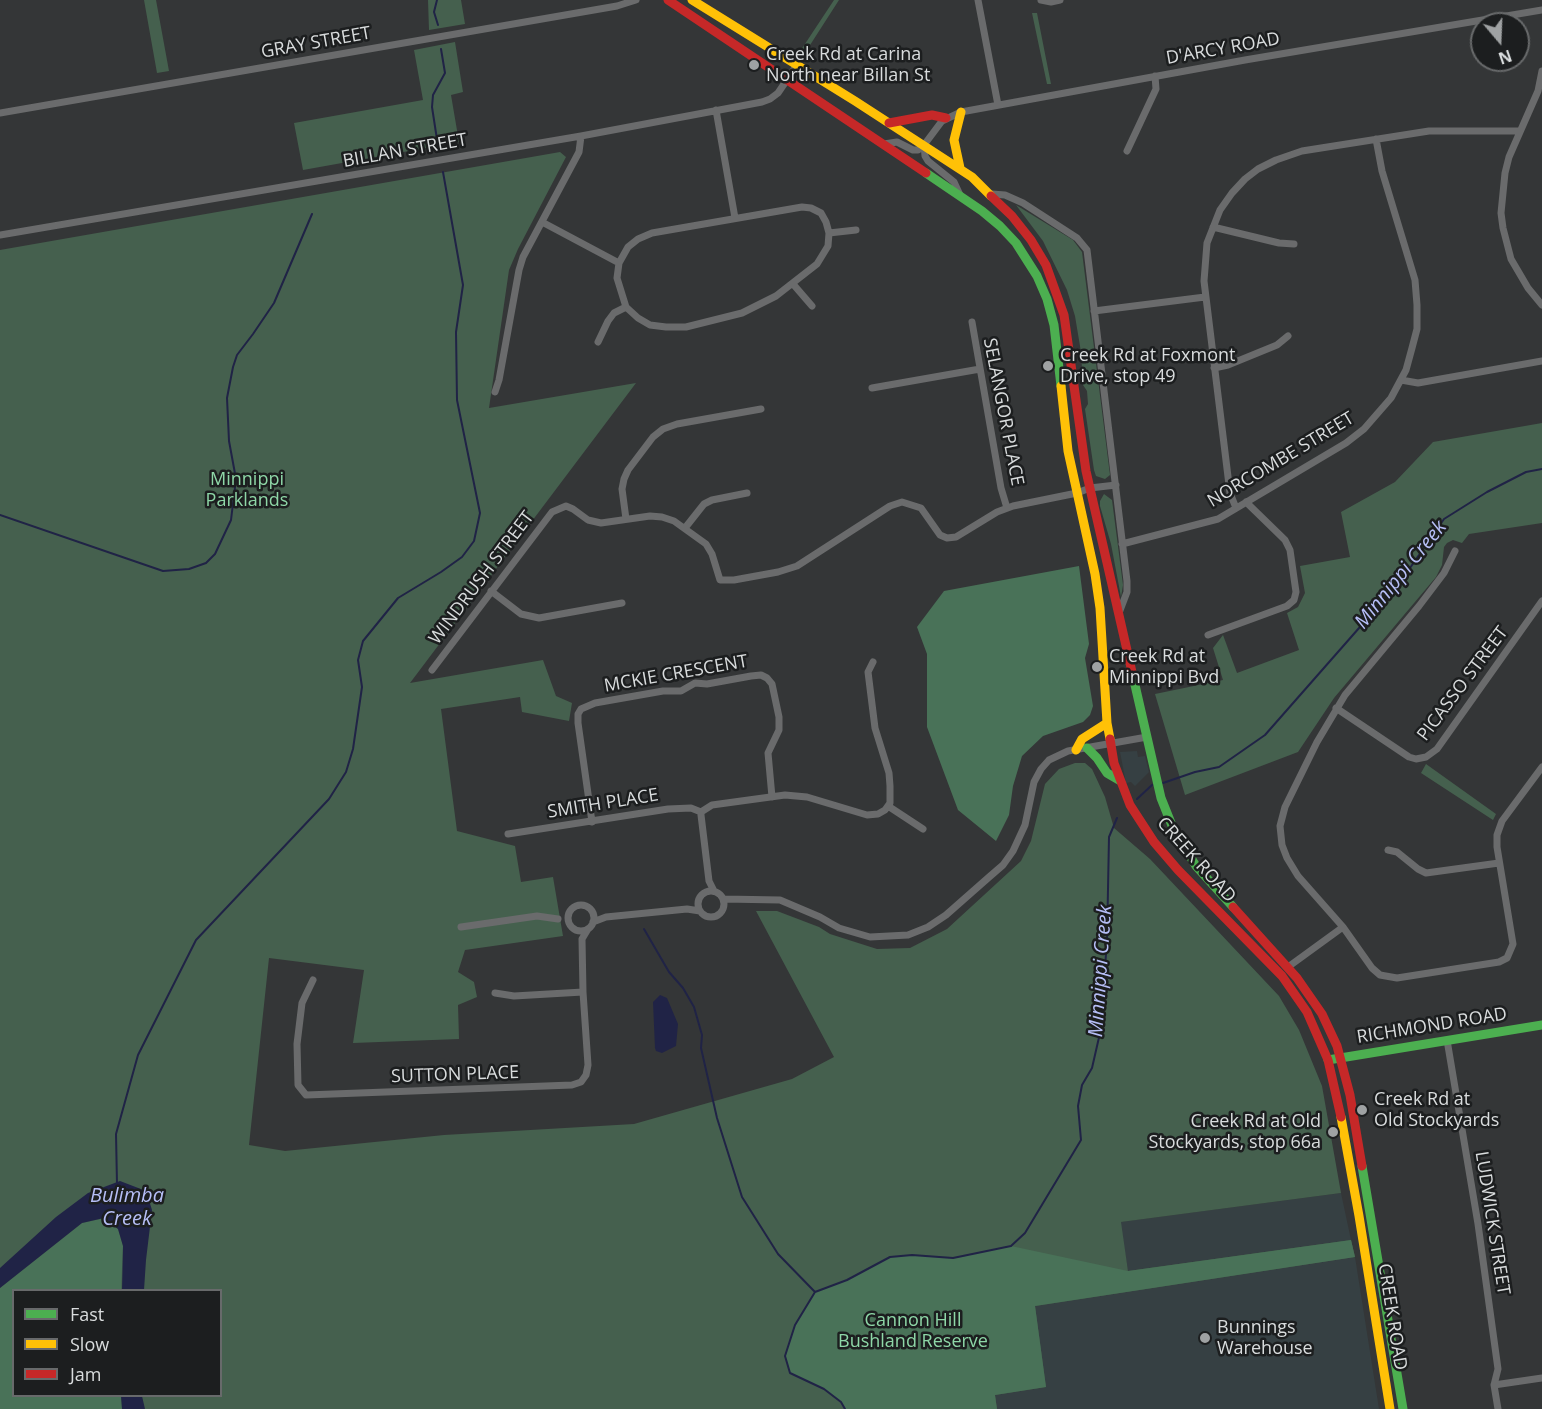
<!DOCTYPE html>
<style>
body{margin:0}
#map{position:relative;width:1542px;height:1409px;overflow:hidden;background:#343637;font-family:"Open Sans",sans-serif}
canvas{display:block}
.legend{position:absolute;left:12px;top:1289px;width:210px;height:108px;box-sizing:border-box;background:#1c1e1f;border:2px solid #686a6b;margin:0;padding:8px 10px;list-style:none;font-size:18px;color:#d9dcdd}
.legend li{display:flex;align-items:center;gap:12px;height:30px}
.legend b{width:30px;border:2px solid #686a6b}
.north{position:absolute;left:1470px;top:12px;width:60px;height:60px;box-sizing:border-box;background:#1c1e1f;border:2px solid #686a6b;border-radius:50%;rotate:161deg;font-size:16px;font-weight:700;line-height:24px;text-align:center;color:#d9dcdd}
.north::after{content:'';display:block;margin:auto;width:21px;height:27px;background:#9fa2a3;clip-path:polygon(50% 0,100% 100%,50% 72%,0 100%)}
</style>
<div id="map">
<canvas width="1542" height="1409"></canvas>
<ul class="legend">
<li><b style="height:8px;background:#4caf50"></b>Fast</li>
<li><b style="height:8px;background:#ffc107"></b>Slow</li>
<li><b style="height:8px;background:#c62828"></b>Jam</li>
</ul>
<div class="north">N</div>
</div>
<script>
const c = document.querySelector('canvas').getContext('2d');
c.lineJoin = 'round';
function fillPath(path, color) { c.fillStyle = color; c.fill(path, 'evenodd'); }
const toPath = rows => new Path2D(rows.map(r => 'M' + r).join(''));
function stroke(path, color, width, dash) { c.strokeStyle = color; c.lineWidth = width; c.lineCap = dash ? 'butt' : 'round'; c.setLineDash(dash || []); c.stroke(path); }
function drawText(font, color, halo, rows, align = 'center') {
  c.font = font + ' "Open Sans",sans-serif'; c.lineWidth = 5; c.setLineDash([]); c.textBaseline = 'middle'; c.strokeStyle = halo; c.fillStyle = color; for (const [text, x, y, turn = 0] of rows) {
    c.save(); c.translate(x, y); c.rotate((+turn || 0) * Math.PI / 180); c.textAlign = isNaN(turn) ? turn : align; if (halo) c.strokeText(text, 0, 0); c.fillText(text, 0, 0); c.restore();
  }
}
fillPath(toPath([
 [1137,751,1138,757,1145,756,1149,772,1135,786,1131,782,1126,783,1120,752],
 [1341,1193,1351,1240,1128,1271,1120,1222],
 [1355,1257,1379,1409,997,1409,995,1395,1046,1387,1034,1306]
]), '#364043');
fillPath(toPath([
 [144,0,156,0,169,71,157,73],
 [428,0,461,0,465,24,429,30],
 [834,0,839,0,803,56,799,53],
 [1032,13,1037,13,1051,84,1047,84],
 [455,42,463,92,451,95,459,142,303,170,294,123,423,100,414,50],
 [560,152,566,157,518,249,509,270,489,408,636,383,410,683,543,660,556,696,572,703,569,721,522,712,520,697,441,709,457,831,515,846,521,882,553,877,563,936,465,950,458,972,474,982,477,997,458,1005,459,1039,353,1043,364,970,269,958,249,1145,285,1151,444,1135,634,1124,792,1079,834,1057,756,911,777,911,819,927,830,934,877,949,910,948,947,929,1021,861,1031,841,1045,784,1059,769,1075,763,1085,763,1092,769,1105,797,1114,828,1150,859,1279,996,1299,1030,1322,1086,1341,1193,1121,1222,1128,1271,1351,1240,1355,1257,1035,1306,1046,1387,995,1395,997,1409,0,1409,0,250],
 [14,1290,220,1290,220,1396,14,1396],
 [1016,205,1073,240,1082,252,1110,475,1105,479,1096,476,1094,470,1085,409,1088,404,1087,391,1083,385,1081,352,1075,316,1067,290,1043,241],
 [1542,423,1542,523,1469,534,1462,543,1453,540,1447,543,1444,547,1442,565,1436,577,1334,698,1298,752,1185,795,1155,694,1223,680,1213,648,1223,635,1237,673,1299,650,1287,613,1298,607,1305,593,1300,566,1350,557,1341,512,1395,482,1433,442],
 [1104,494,1112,500,1123,585,1121,597,1111,544,1100,506,1100,501],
 [1426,764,1496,814,1493,820,1421,773]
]), '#45604e');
fillPath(toPath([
 [1079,566,1089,644,1085,658,1093,706,1090,715,1083,722,1043,736,1022,756,1013,786,1009,815,996,841,958,810,927,727,927,654,917,627,944,591],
 [105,1218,118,1229,123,1246,121,1290,14,1290,14,1396,121,1396,122,1409,0,1409,0,1288,82,1223],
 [1351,1240,1355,1257,1035,1306,1046,1387,995,1395,997,1409,845,1409,841,1402,823,1389,790,1373,785,1356,795,1325,815,1292,846,1280,890,1257,912,1255,953,1258,1011,1246,1128,1271]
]), '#497258');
fillPath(toPath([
 [660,995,667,998,678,1024,676,1046,662,1053,656,1051,655,1048,653,1002],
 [120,1181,146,1191,152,1210,146,1260,144,1290,122,1290,123,1246,118,1229,104,1218,82,1223,0,1288,0,1268,56,1217,88,1193],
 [121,1396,142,1396,145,1409,122,1409]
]), '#202346');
stroke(toPath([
 [437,0,434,12,438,25],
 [438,146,432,107,433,95,445,73,441,49],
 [0,515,163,571,189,569,206,563,215,554,231,520,236,479,229,441,227,398,233,367,237,355,253,334,274,303,312,214],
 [1163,783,1195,772,1219,767,1265,735,1403,578,1444,519,1487,492,1526,472,1542,469],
 [1137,799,1152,785],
 [644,929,669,972,683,988,694,1007,702,1035,701,1048,717,1118,742,1197,778,1254,815,1292],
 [117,1184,116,1134,138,1055,196,940,329,799,346,772,353,749,362,687,358,660,363,641,398,598,441,572,462,557,474,541,480,513,457,400,456,332,463,285,443,172],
 [845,1409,841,1402,824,1389,790,1373,785,1356,795,1325,815,1292,847,1280,890,1257,912,1255,953,1258,1011,1246,1025,1233,1081,1140,1078,1106,1082,1085,1092,1068,1100,1033,1107,941,1109,837,1117,818]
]), '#202346', 2);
stroke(toPath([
 [978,0,998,105],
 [1041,0,1051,2,1060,0],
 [1542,71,1538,91,1509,157,1505,173,1501,213,1503,228,1511,259,1528,288,1542,305],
 [716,110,735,218],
 [0,113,617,6,636,0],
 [884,144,897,142,913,150,918,150,924,145,942,121,961,112,1245,60,1542,10],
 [924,145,925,156,928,161,954,182,960,195],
 [1127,151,1156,89,1155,76],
 [992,194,1005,195,1023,203,1077,238,1087,250,1127,581,1127,592,1119,613],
 [802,207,811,208,821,213,826,222,829,233,828,246,817,264,776,296,742,313,686,327,666,327,650,325,638,318,626,307,617,278,619,263,628,247,638,239,652,233,802,207],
 [542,222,619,263],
 [1213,227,1279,243,1294,244],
 [829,233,856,230],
 [0,235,581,136,762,102,770,99,778,93,797,65],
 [793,284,812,306],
 [1094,311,1205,297],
 [972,322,1001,488,1007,508],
 [598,342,608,321,614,313,626,307],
 [1214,368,1228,365,1277,345,1288,336],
 [1401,380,1418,383,1542,361],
 [872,388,980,369],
 [495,392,499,380,519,270,523,257,579,152,581,136],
 [1236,508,1230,493,1204,281,1207,243,1220,210,1232,193,1245,179,1258,169,1276,160,1302,151,1429,131,1520,131],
 [626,519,622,489,624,479,628,470,653,437,663,429,677,424,761,409],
 [685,528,704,504,712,500,747,493],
 [1122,544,1218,519,1346,443,1364,429,1391,398,1406,370,1412,348,1417,329,1417,305,1415,280,1382,171,1376,139],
 [1455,551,1444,573,1419,606,1345,695,1317,742,1285,807,1280,826,1282,845,1287,858,1298,876,1343,927,1372,968,1380,975,1397,978,1499,962,1507,958,1513,944,1497,847,1497,835,1502,821,1542,767],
 [491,591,521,614,539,618,622,603],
 [1208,635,1287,606,1294,600,1296,592,1290,550,1285,540,1246,502],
 [432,670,552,512,566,506,573,509,588,520,601,523,650,516,662,517,674,521,706,544,712,554,720,580,734,580,778,572,797,566,890,506,902,502,921,508,940,535,947,538,956,537,997,512,1013,506,1077,493,1090,488,1116,485],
 [1336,708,1409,757,1416,759,1426,757,1437,749,1542,601],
 [888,806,923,829],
 [592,822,578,723,578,714,581,709,595,703,663,691,681,691,695,683,707,684,751,676,761,675,767,678,772,684,779,717,779,730,768,753,772,797],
 [508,834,668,809,691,808,701,812],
 [1388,850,1397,852,1418,869,1426,873,1499,863],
 '698 904a13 13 0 1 1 26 0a13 13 0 1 1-26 0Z',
 [714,891,709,881,701,815,701,812,712,805,785,795,807,797,867,815,878,814,885,810,890,803,890,786,889,773,875,728,868,672,873,662],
 [724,899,780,900,820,917,839,928,870,937,908,935,928,927,946,915,988,878,1003,865,1013,851,1025,825,1034,782,1041,769,1049,760,1068,751,1147,737],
 '568 918a13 13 0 1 1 26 0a13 13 0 1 1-26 0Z',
 [593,922,606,917,687,909,700,911],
 [461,927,537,916,558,919],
 [1288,967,1343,927],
 [313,980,302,1003,297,1044,298,1085,306,1095,572,1085,581,1082,586,1075,588,1065,583,992,582,939,588,929],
 [495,993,514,996,583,992],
 [1447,1040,1478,1224,1498,1369,1494,1385,1498,1409],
 [1494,1385,1542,1378]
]), '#6a6b6c', 7);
stroke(toPath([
 [926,173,982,211,1000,226,1016,243,1037,276,1047,299,1054,325,1061,386],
 [1132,672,1161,798,1173,828,1196,866,1233,907],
 [1087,748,1097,758,1107,773,1119,780],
 [1328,1060,1542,1025],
 [1362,1166,1403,1409]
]), '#4caf50', 9);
stroke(toPath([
 [692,0,855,101,972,177,991,196],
 [960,168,954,140,961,112],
 [1061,386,1068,451,1095,574,1100,608,1107,723,1110,739],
 [1076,750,1082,739,1107,723],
 [1341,1117,1359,1216,1390,1409]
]), '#ffc107', 9);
stroke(toPath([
 [668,0,926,173],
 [889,123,932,115,946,118],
 [991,196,1012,216,1031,240,1046,265,1064,315,1086,471,1132,672],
 [1110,739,1114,763,1130,805,1154,842,1178,870,1282,976,1307,1012,1328,1060,1341,1117],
 [1233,907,1297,978,1322,1014,1337,1046,1350,1095,1362,1166]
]), '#c62828', 9);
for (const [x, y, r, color] of [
 [754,65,6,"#9fa2a3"],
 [1048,366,6,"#9fa2a3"],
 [1097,667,6,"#9fa2a3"],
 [1362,1110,6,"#9fa2a3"],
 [1333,1132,6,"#9fa2a3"],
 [1205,1338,6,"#9fa2a3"]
]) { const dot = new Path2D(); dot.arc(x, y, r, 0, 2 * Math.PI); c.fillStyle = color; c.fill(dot); stroke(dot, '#1c1e1f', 2); }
drawText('18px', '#d9dcdd', '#1c1e1f', [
 ["GRAY STREET",316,43,-10],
 ["D'ARCY ROAD",1223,49,-10],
 ["BILLAN STREET",405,151,-10],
 ["SELANGOR PLACE",1003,412,79],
 ["NORCOMBE STREET",1281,460,-31],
 ["WINDRUSH STREET",482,578,-53],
 ["MCKIE CRESCENT",676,674,-10],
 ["PICASSO STREET",1463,684,-53],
 ["SMITH PLACE",603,804,-9],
 ["CREEK ROAD",1196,860,48],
 ["RICHMOND ROAD",1432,1026,-9],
 ["SUTTON PLACE",455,1075,-2],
 ["LUDWICK STREET",1492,1223,81],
 ["CREEK ROAD",1392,1317,81]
]);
drawText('18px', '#d9dcdd', '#1c1e1f', [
 ["Creek Rd at Carina",766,55],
 ["North near Billan St",766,76],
 ["Creek Rd at Foxmont",1060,356],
 ["Drive, stop 49",1060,377],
 ["Creek Rd at",1109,657],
 ["Minnippi Bvd",1109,678],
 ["Creek Rd at",1374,1100],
 ["Old Stockyards",1374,1121],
 ["Creek Rd at Old",1321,1122,"right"],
 ["Stockyards, stop 66a",1321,1143,"right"],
 ["Bunnings",1217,1328],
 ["Warehouse",1217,1349]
], 'left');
drawText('18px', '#8ed7a7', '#1c1e1f', [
 ["Minnippi",247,480],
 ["Parklands",247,501],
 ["Cannon Hill",913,1321],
 ["Bushland Reserve",913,1342]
]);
drawText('italic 20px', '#b6bef6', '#1c1e1f', [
 ["Minnippi Creek",1401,575,-51],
 ["Minnippi Creek",1101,971,-86],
 ["Bulimba",127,1196],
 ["Creek",127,1219]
]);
</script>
